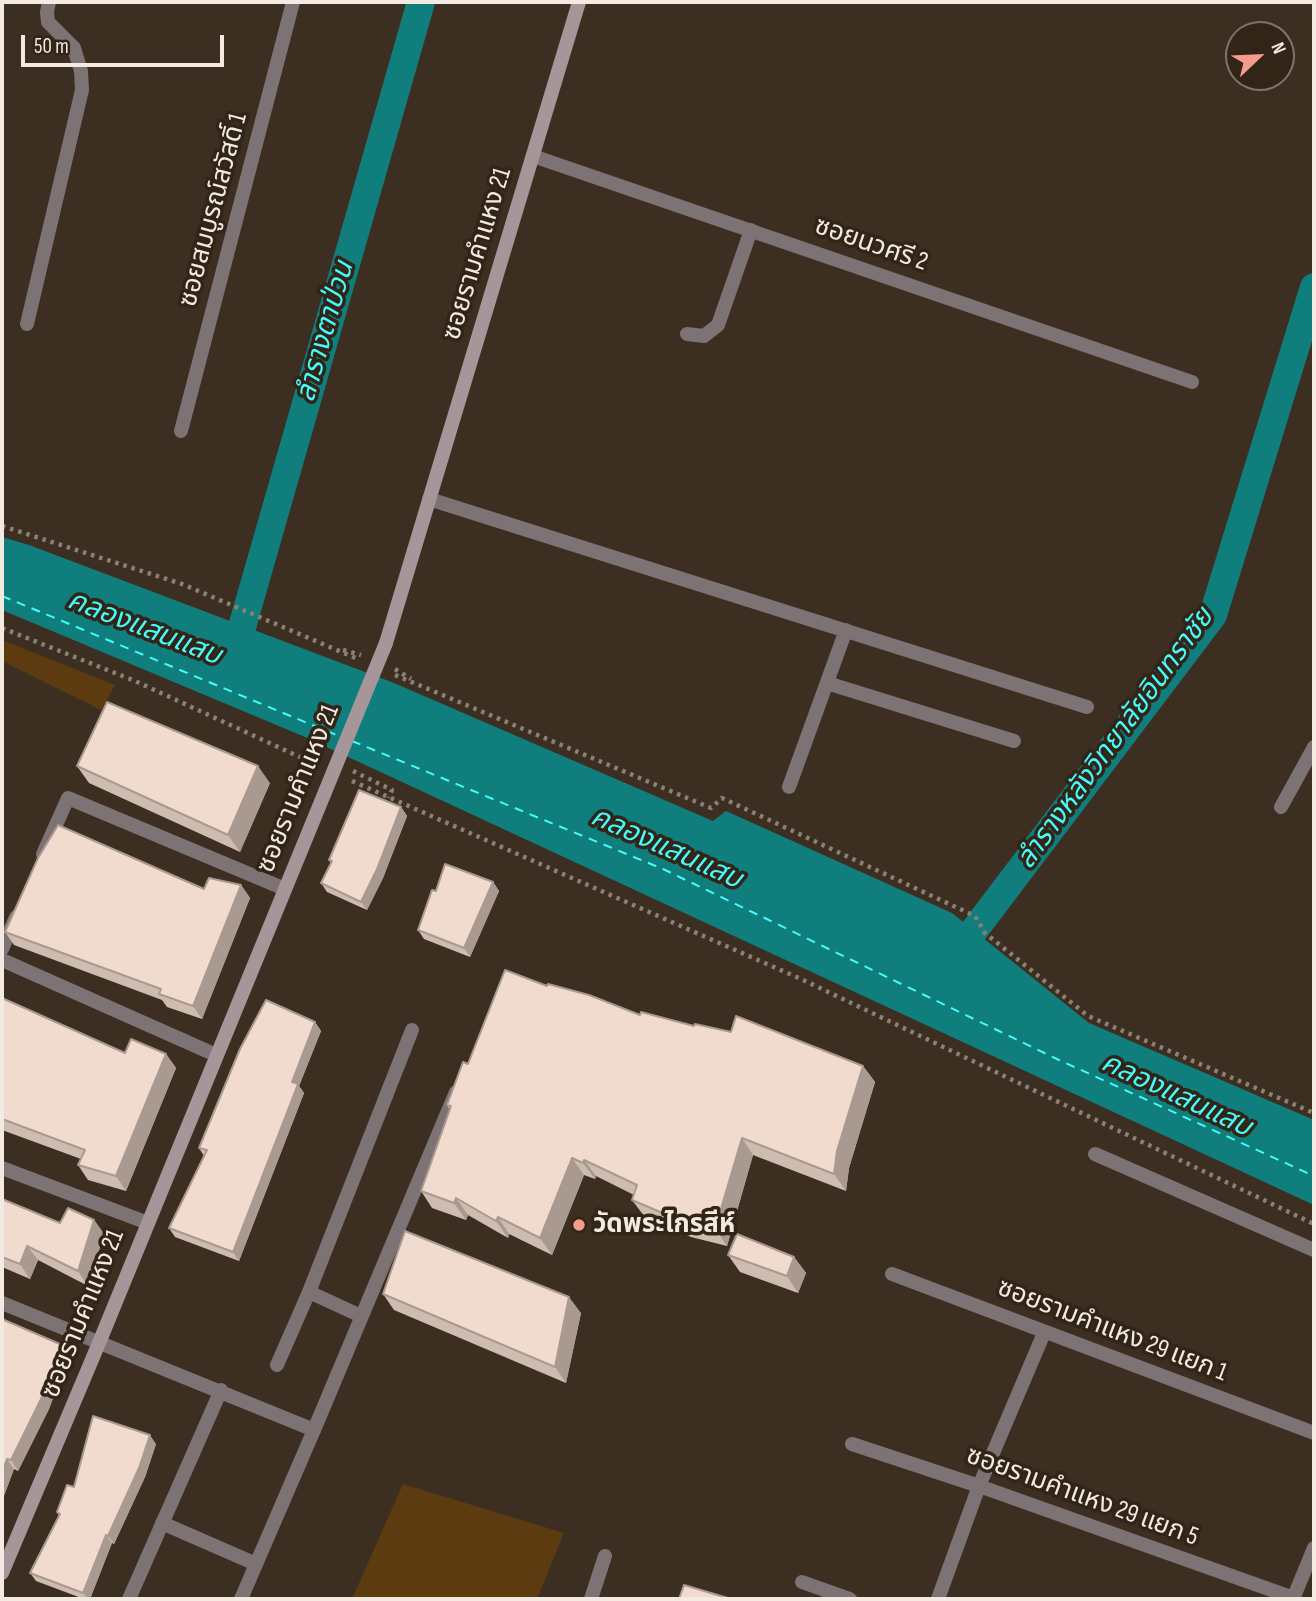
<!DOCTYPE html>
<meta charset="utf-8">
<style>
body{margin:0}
#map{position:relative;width:1316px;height:1601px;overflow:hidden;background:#3c2f21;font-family:"Sofia Sans Condensed",sans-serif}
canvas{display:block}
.frame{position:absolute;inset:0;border:4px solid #f3eae1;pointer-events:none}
.north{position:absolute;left:1225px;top:21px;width:70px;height:70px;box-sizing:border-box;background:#322518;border:2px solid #7f7468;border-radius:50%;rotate:67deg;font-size:19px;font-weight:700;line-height:28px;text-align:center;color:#f3eae1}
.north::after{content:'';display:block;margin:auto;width:24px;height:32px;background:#f49d8c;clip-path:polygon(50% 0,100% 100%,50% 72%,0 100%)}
.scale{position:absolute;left:21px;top:35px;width:203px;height:32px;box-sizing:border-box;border:4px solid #f3eae1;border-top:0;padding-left:9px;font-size:21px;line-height:24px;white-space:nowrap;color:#f3eae1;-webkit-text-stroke:5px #322518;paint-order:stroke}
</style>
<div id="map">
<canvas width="1316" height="1601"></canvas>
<div class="frame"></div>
<div class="north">N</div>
<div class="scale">50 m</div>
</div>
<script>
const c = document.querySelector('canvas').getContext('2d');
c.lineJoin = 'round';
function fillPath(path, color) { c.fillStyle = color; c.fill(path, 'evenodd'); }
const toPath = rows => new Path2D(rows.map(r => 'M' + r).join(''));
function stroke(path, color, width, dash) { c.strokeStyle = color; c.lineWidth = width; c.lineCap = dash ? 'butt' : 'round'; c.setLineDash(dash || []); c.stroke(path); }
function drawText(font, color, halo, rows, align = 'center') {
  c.font = font + ' "Sofia Sans Condensed","Noto Sans Thai",sans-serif'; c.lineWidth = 7; c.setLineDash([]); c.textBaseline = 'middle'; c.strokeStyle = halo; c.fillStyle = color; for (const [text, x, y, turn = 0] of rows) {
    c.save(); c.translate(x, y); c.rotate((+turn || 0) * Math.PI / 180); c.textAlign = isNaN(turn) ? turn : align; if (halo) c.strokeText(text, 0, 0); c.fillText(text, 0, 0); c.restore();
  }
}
fillPath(toPath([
 [2,640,115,685,101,710,2,661],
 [403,1484,564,1533,537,1599,352,1599]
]), '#5d3b11');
fillPath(toPath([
 [2,537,29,545,394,683,713,821,726,811,952,913,1089,1023,1314,1120,1314,1205,305,737,2,610]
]), '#117e7e');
stroke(toPath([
 [232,662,421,2],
 [951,961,1213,615,1314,287]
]), '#117e7e', 28);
stroke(toPath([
 [2,596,341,737],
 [352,741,663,869,1059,1060,1314,1176]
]), '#44fafb', 2, [9, 7]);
stroke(toPath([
 [2,526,182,584,358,659],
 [2,628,135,681,315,764],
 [343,650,361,655],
 [395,669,411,679],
 [395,675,711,808,722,798,975,916,985,933,1088,1016,1314,1113],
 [305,759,308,751,319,756],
 [353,771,392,790,389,798],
 [352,781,801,979,1314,1224]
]), '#8b8074', 4.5, [3.5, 5]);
stroke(toPath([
 [687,334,704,336,718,325,751,230],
 [827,683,1014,741],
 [789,787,846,630],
 [43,854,68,798,285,889],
 [2,949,16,917],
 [2,960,216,1055],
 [2,1168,148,1223],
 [309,1292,361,1316],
 [277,1365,309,1292,412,1030],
 [314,1430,456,1092]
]), '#7d7274', 14);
stroke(toPath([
 [533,156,1192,382],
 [27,324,82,90,81,71,74,48,48,22,47,12,49,2],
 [181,431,293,2],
 [429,499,1087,707],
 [1281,807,1314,747],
 [1095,1154,1314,1250],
 [892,1274,1314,1433],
 [2,1303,314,1430,241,1599],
 [852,1444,979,1486,1294,1598],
 [162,1523,256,1564],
 [802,1582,850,1599],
 [129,1599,221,1390],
 [591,1599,605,1556],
 [938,1599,979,1486,1044,1333],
 [1293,1599,1314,1548]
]), '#7d7274', 14);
stroke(toPath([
 [386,643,579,2],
 [2,1573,99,1343,325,792]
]), '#a79699', 14);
stroke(toPath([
 [325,792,386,643]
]), '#a79699', 14);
fillPath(toPath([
 [77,766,270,783,240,852,89,783],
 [401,807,407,816,383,878,367,910,327,892,321,883,331,863,329,860],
 [493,882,499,891,470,957,424,939,418,930,436,891],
 [241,885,250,898,202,1019,167,1007,162,1000,14,945,5,932,204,889],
 [547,986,640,1015,694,1026,863,1066,875,1082,849,1168,846,1191,753,1155,727,1246,691,1237,644,1216,632,1200,634,1195,596,1176,595,1179,584,1175,552,1255,509,1234,508,1238,468,1215,466,1220,432,1208,421,1191,450,1110,447,1105,468,1064],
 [2,998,125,1053,166,1054,176,1068,126,1191,88,1180,78,1165,81,1159,2,1130],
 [315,1022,321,1031,299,1086,304,1093,239,1261,175,1237,169,1228,204,1156,199,1148],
 [2,1199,60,1223,94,1220,104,1234,88,1286,38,1260,30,1279,2,1267],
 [728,1255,794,1257,806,1273,798,1293,740,1272],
 [383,1294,581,1313,566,1383,394,1310],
 [2,1319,62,1345,69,1355,49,1409,18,1471,14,1469,2,1501],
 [156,1444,145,1477,114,1544,112,1543,90,1599,84,1599,36,1581,30,1573,59,1516,57,1512,74,1487]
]), '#cfbcb1');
fillPath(toPath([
 [258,766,270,783,240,852,228,835],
 [401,807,407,816,383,878,367,910,361,902],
 [493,882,499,891,470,957,464,948],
 [241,885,250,898,202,1019,193,1006],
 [315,1022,321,1031,299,1086,304,1093,239,1261,233,1252,292,1082],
 [166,1054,176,1068,126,1191,116,1176],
 [863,1066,875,1082,849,1168,846,1191,834,1174,837,1151],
 [742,1138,753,1155,727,1246,715,1229],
 [572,1158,584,1175,552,1255,540,1238],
 [584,1160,596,1176,595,1179,583,1163],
 [456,1198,468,1215,466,1220,454,1203],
 [498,1217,509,1234,508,1238,496,1221],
 [94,1220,104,1234,88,1286,78,1271],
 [27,1246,38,1260,30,1279,20,1264],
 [794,1257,806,1273,798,1293,787,1276],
 [569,1297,581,1313,566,1383,555,1367],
 [62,1345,69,1355,49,1409,18,1471,11,1460],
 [150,1435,156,1444,145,1477,114,1544,108,1536],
 [7,1459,14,1469,2,1501,2,1472],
 [106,1535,112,1543,90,1599,88,1599,83,1593]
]), '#a99990');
const building = toPath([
 [107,702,258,766,228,835,77,766,107,702],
 [359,790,401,807,377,869,361,902,321,883,332,861,329,860,359,790],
 [58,825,204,889,209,878,241,885,193,1006,159,994,161,989,5,932,38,858,58,825],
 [445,864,493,882,464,948,418,930,432,890,436,891,445,864],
 [505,970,547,986,548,984,589,995,640,1015,641,1012,694,1026,695,1024,731,1032,736,1016,863,1066,837,1151,834,1174,742,1138,715,1229,679,1220,632,1200,637,1185,584,1160,583,1163,572,1158,540,1238,498,1217,496,1221,456,1198,454,1203,421,1191,451,1106,447,1105,463,1062,468,1064,505,970],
 [2,998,125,1053,131,1039,166,1054,116,1176,78,1165,85,1150,2,1119,2,998],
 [266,1000,315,1022,292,1082,298,1084,233,1252,169,1228,207,1150,199,1148,240,1049,266,1000],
 [2,1199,60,1223,68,1208,94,1220,78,1271,27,1246,20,1264,2,1257,2,1199],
 [405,1231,569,1297,555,1367,383,1294,405,1231],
 [737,1234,794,1257,787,1276,728,1255,737,1234],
 [2,1319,62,1345,41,1399,11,1460,7,1459,2,1472,2,1319],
 [93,1416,150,1435,139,1468,108,1536,106,1535,83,1593,30,1573,60,1514,57,1512,67,1485,74,1487,93,1416],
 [684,1585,731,1599,679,1599,684,1585]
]);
fillPath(building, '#f1dbce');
stroke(building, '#a99990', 2);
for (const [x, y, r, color] of [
 [579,1225,7,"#f49d8c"]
]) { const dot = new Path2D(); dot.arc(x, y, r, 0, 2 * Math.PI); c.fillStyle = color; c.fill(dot); stroke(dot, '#322518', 2.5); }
drawText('26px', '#f3eae1', '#322518', [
 ["ซอยสมบูรณ์สวัสดิ์ 1",214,210,-75],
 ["ซอยนวศรี 2",871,245,19],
 ["ซอยรามคำแหง 21",478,254,-73],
 ["ซอยรามคำแหง 21",299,789,-68],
 ["ซอยรามคำแหง 21",84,1314,-68],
 ["ซอยรามคำแหง 29 แยก 1",1112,1331,21],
 ["ซอยรามคำแหง 29 แยก 5",1082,1497,20]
]);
drawText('bold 26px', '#f3eae1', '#322518', [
 ["วัดพระไกรสีห์",593,1225]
], 'left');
drawText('italic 28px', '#44fafb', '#322518', [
 ["ลำรางตาป่วน",326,332,-74],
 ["คลองแสนแสบ",144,629,21],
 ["ลำรางหลังวิทยาลัยอินทราชัย",1116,739,-54],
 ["คลองแสนแสบ",666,849,24],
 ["คลองแสนแสบ",1176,1096,25]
]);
</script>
